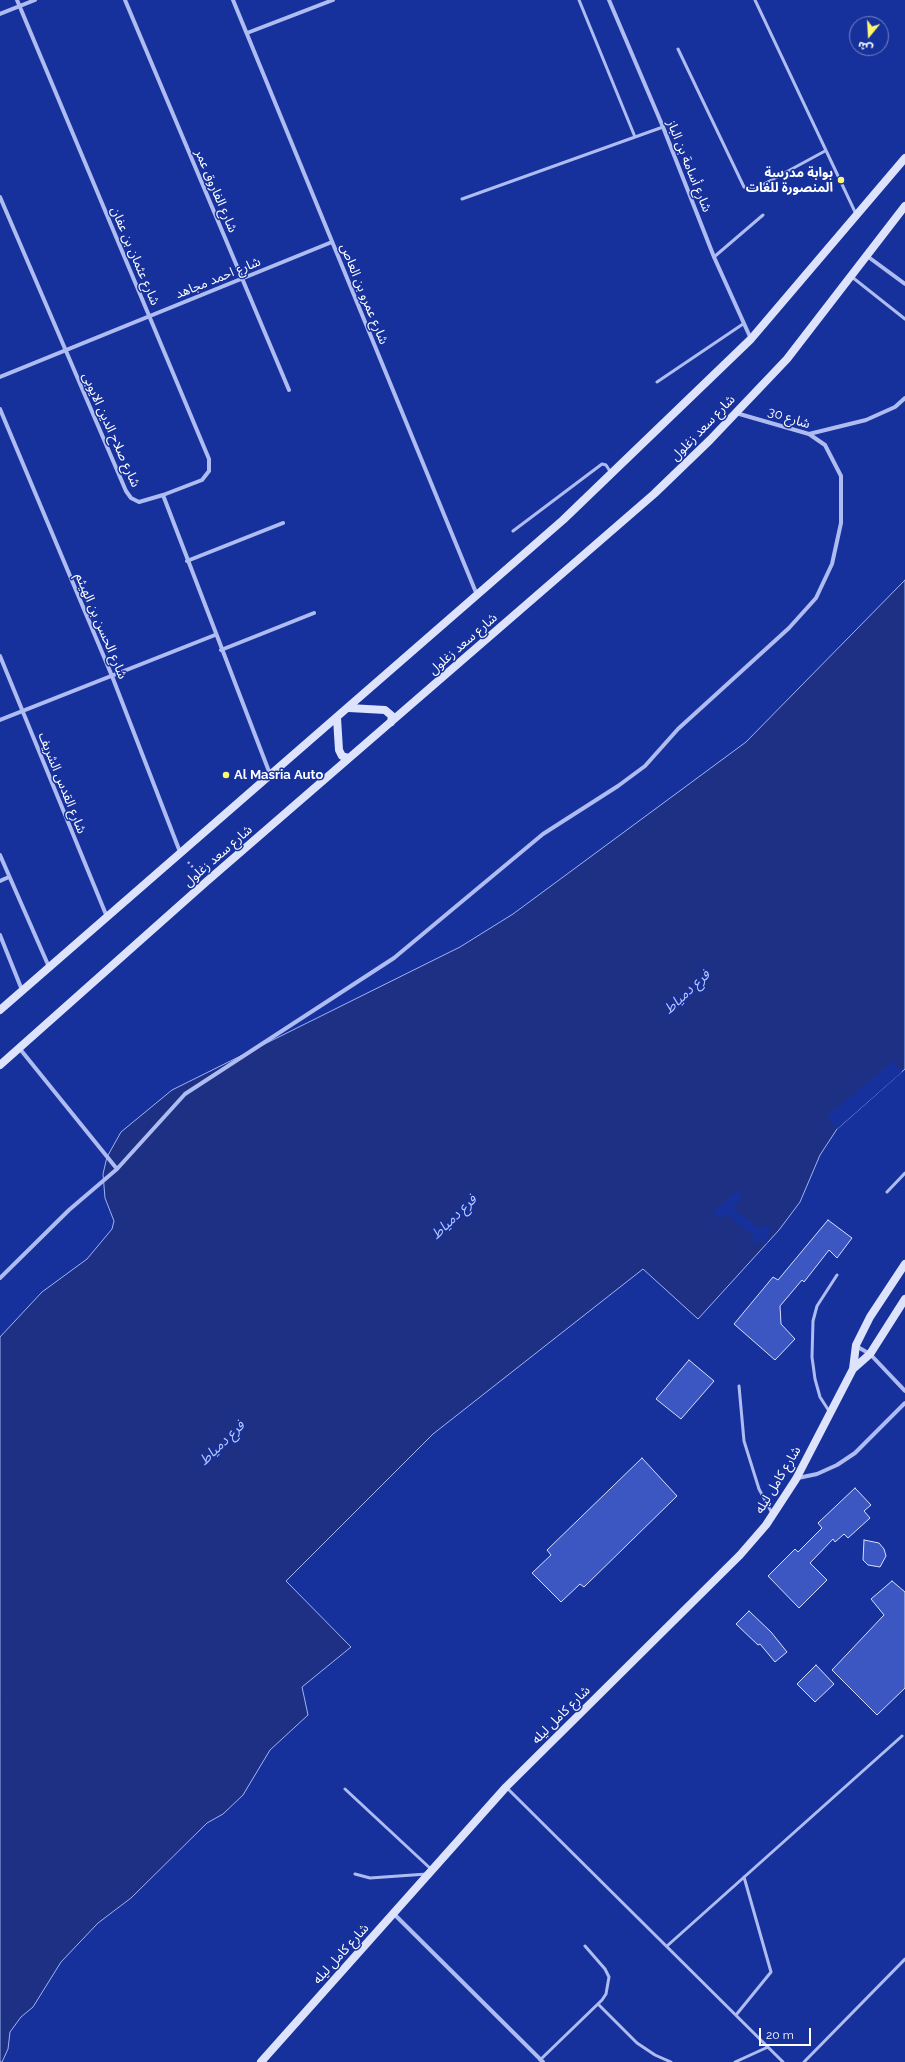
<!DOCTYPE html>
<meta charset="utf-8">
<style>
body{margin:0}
#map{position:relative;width:905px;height:2062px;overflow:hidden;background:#17319c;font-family:Raleway,"Noto Sans Arabic",sans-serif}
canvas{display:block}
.north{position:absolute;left:849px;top:16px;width:40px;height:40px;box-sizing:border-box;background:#17319c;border:1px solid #7483c4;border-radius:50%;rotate:198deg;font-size:11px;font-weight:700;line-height:16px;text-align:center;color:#fff}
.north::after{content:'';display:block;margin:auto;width:14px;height:18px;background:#fff86f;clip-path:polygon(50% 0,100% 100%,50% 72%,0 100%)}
.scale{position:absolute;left:759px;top:2028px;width:52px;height:18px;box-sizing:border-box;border:2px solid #fff;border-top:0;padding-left:5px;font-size:12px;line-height:14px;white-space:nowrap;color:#fff;-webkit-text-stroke:3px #17319c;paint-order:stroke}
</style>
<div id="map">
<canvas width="905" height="2062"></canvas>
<div class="north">ش</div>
<div class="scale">20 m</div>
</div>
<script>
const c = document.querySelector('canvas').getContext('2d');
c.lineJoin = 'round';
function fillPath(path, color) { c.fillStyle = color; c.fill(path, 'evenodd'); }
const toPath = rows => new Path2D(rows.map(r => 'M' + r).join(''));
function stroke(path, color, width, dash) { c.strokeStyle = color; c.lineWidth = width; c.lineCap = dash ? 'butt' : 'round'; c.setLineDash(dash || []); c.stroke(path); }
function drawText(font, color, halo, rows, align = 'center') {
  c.font = font + ' Raleway,"Noto Sans Arabic",sans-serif'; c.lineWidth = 3; c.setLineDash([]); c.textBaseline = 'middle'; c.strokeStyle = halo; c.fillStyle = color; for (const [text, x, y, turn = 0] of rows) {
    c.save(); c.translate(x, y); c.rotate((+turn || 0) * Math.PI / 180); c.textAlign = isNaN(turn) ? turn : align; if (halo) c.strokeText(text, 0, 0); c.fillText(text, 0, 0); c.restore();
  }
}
const water = toPath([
 [905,580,905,1069,837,1129,820,1155,800,1202,779,1230,698,1319,643,1269,433,1434,286,1581,351,1647,302,1687,308,1715,270,1750,243,1795,223,1814,207,1823,131,1898,98,1923,61,1962,33,2007,21,2017,10,2032,8,2049,2,2062,0,2062,0,1337,42,1292,87,1259,112,1229,114,1221,105,1198,103,1174,107,1157,121,1132,172,1090,460,947,513,914,746,742,905,580]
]);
fillPath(water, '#1d3083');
stroke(water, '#a0b3f5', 1);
fillPath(toPath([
 [893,1061,902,1072,837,1129,827,1116],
 [737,1191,743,1197,733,1208,760,1229,766,1225,772,1231,766,1237,769,1240,766,1244,763,1240,757,1245,752,1241,755,1237,726,1214,721,1219,713,1213]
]), '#17319c');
const building = toPath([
 [828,1220,852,1238,837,1258,829,1250,804,1282,802,1280,780,1306,781,1324,795,1339,775,1360,734,1324,773,1277,778,1280,828,1220],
 [689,1360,714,1381,681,1419,656,1399,689,1360],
 [642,1458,677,1496,584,1587,580,1584,561,1602,532,1573,551,1555,547,1550,642,1458],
 [855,1488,871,1505,864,1511,870,1518,848,1538,844,1534,835,1542,833,1539,810,1563,827,1580,799,1608,768,1576,795,1549,798,1552,822,1528,818,1523,855,1488],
 [864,1540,879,1543,884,1549,886,1556,880,1567,868,1565,863,1560,864,1540],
 [892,1581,905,1592,905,1688,877,1715,832,1670,884,1615,871,1599,892,1581],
 [749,1611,771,1632,787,1652,775,1662,760,1644,758,1645,736,1624,749,1611],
 [816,1665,834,1684,815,1702,797,1684,816,1665]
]);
fillPath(building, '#3c57c1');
stroke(building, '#d6defc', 1);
stroke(toPath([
 [188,862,198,873]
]), '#aebcf2', 2.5, [2, 3]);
stroke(toPath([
 [579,0,635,137],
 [755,0,856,214],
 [678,49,744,187,753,190,825,151],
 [462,199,663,127],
 [714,257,763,215],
 [852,277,905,319],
 [657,382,743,324],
 [513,531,602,464,606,465,611,473],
 [887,1192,905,1173],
 [739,1386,744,1441,759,1489,772,1513],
 [829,1411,820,1397,815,1379,812,1357,813,1321,817,1306,837,1275],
 [506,1787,783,2062],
 [345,1789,432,1870],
 [355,1874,370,1878,427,1874],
 [667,1946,902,1736],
 [598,2004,637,2043,655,2055,671,2062],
 [736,2015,771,1972,744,1877],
 [540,2060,602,2000,606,1994,609,1977,605,1969,585,1946],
 [735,2062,768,2047],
 [804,2062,905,1959]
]), '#aebcf2', 3);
stroke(toPath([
 [17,0,209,459,209,471,202,480,163,495],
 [125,0,289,390],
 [233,0,477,595],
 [609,0,663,127,714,257,751,339],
 [0,14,35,0],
 [247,33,333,0],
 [0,197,126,491,131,498,139,502,163,495,270,774],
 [867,256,905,284],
 [0,377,332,242],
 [0,409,112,676,180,852],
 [809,434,866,420,895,407,905,398],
 [187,561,283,523],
 [221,650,314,613],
 [0,656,107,917],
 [0,720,215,635],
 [0,855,49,967],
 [0,881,9,877],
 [0,935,22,990],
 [20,1049,117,1169],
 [0,1278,69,1210,117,1169,185,1094,394,958,543,834,618,786,645,766,678,729,789,628,816,598,832,564,841,523,841,476,825,445,809,434,736,413],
 [856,1346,870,1354,905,1391],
 [798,1478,817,1474,837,1465,855,1453,905,1403],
 [393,1913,543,2062]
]), '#aebcf2', 4);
stroke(toPath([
 [349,708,385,710,392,716,391,722],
 [337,718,339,750,342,756,349,758],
 [0,1010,563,520,751,339,905,158],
 [0,1065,206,882,654,494,710,440,787,359,905,206],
 [853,1369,870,1354,905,1299],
 [261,2062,506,1787,740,1555,766,1525,796,1479,853,1369,856,1345,870,1317,905,1264]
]), '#dde3fc', 8);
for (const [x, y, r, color] of [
 [841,180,4,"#fff86f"],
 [226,775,4,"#fff86f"]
]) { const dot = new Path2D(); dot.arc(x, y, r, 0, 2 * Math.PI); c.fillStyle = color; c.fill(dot); stroke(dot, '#17319c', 1.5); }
drawText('13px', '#fff', '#17319c', [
 ["شارع أسامة بن الباز",689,166,68],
 ["شارع الفاروق عمر",216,191,67],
 ["شارع عثمان بن عفان",135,256,67],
 ["شارع احمد مجاهد",218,278,-22],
 ["شارع عمرو بن العاص",364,294,68],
 ["شارع 30",789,418,18],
 ["شارع سعد زغلول",703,428,-46],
 ["شارع صلاح الدين الايوبى",111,430,66],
 ["شارع الحسن بن الهيثم",101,626,67],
 ["شارع سعد زغلول",463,644,-41],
 ["شارع القدس الشريف",62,783,68],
 ["شارع سعد زغلول",218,856,-41],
 ["شارع كامل ليله",778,1480,-59],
 ["شارع كامل ليله",561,1715,-45],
 ["شارع كامل ليله",341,1954,-48]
]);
drawText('bold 13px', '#fff', '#17319c', [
 ["بوابة مدرسة",833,173],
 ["المنصورة للغات",833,188],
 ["Al Masria Auto",234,775,"left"]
], 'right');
drawText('italic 14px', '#bac8f9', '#17319c', [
 ["فرع دمياط",687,992,-43],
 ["فرع دمياط",454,1217,-44],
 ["فرع دمياط",222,1443,-44]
]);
</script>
